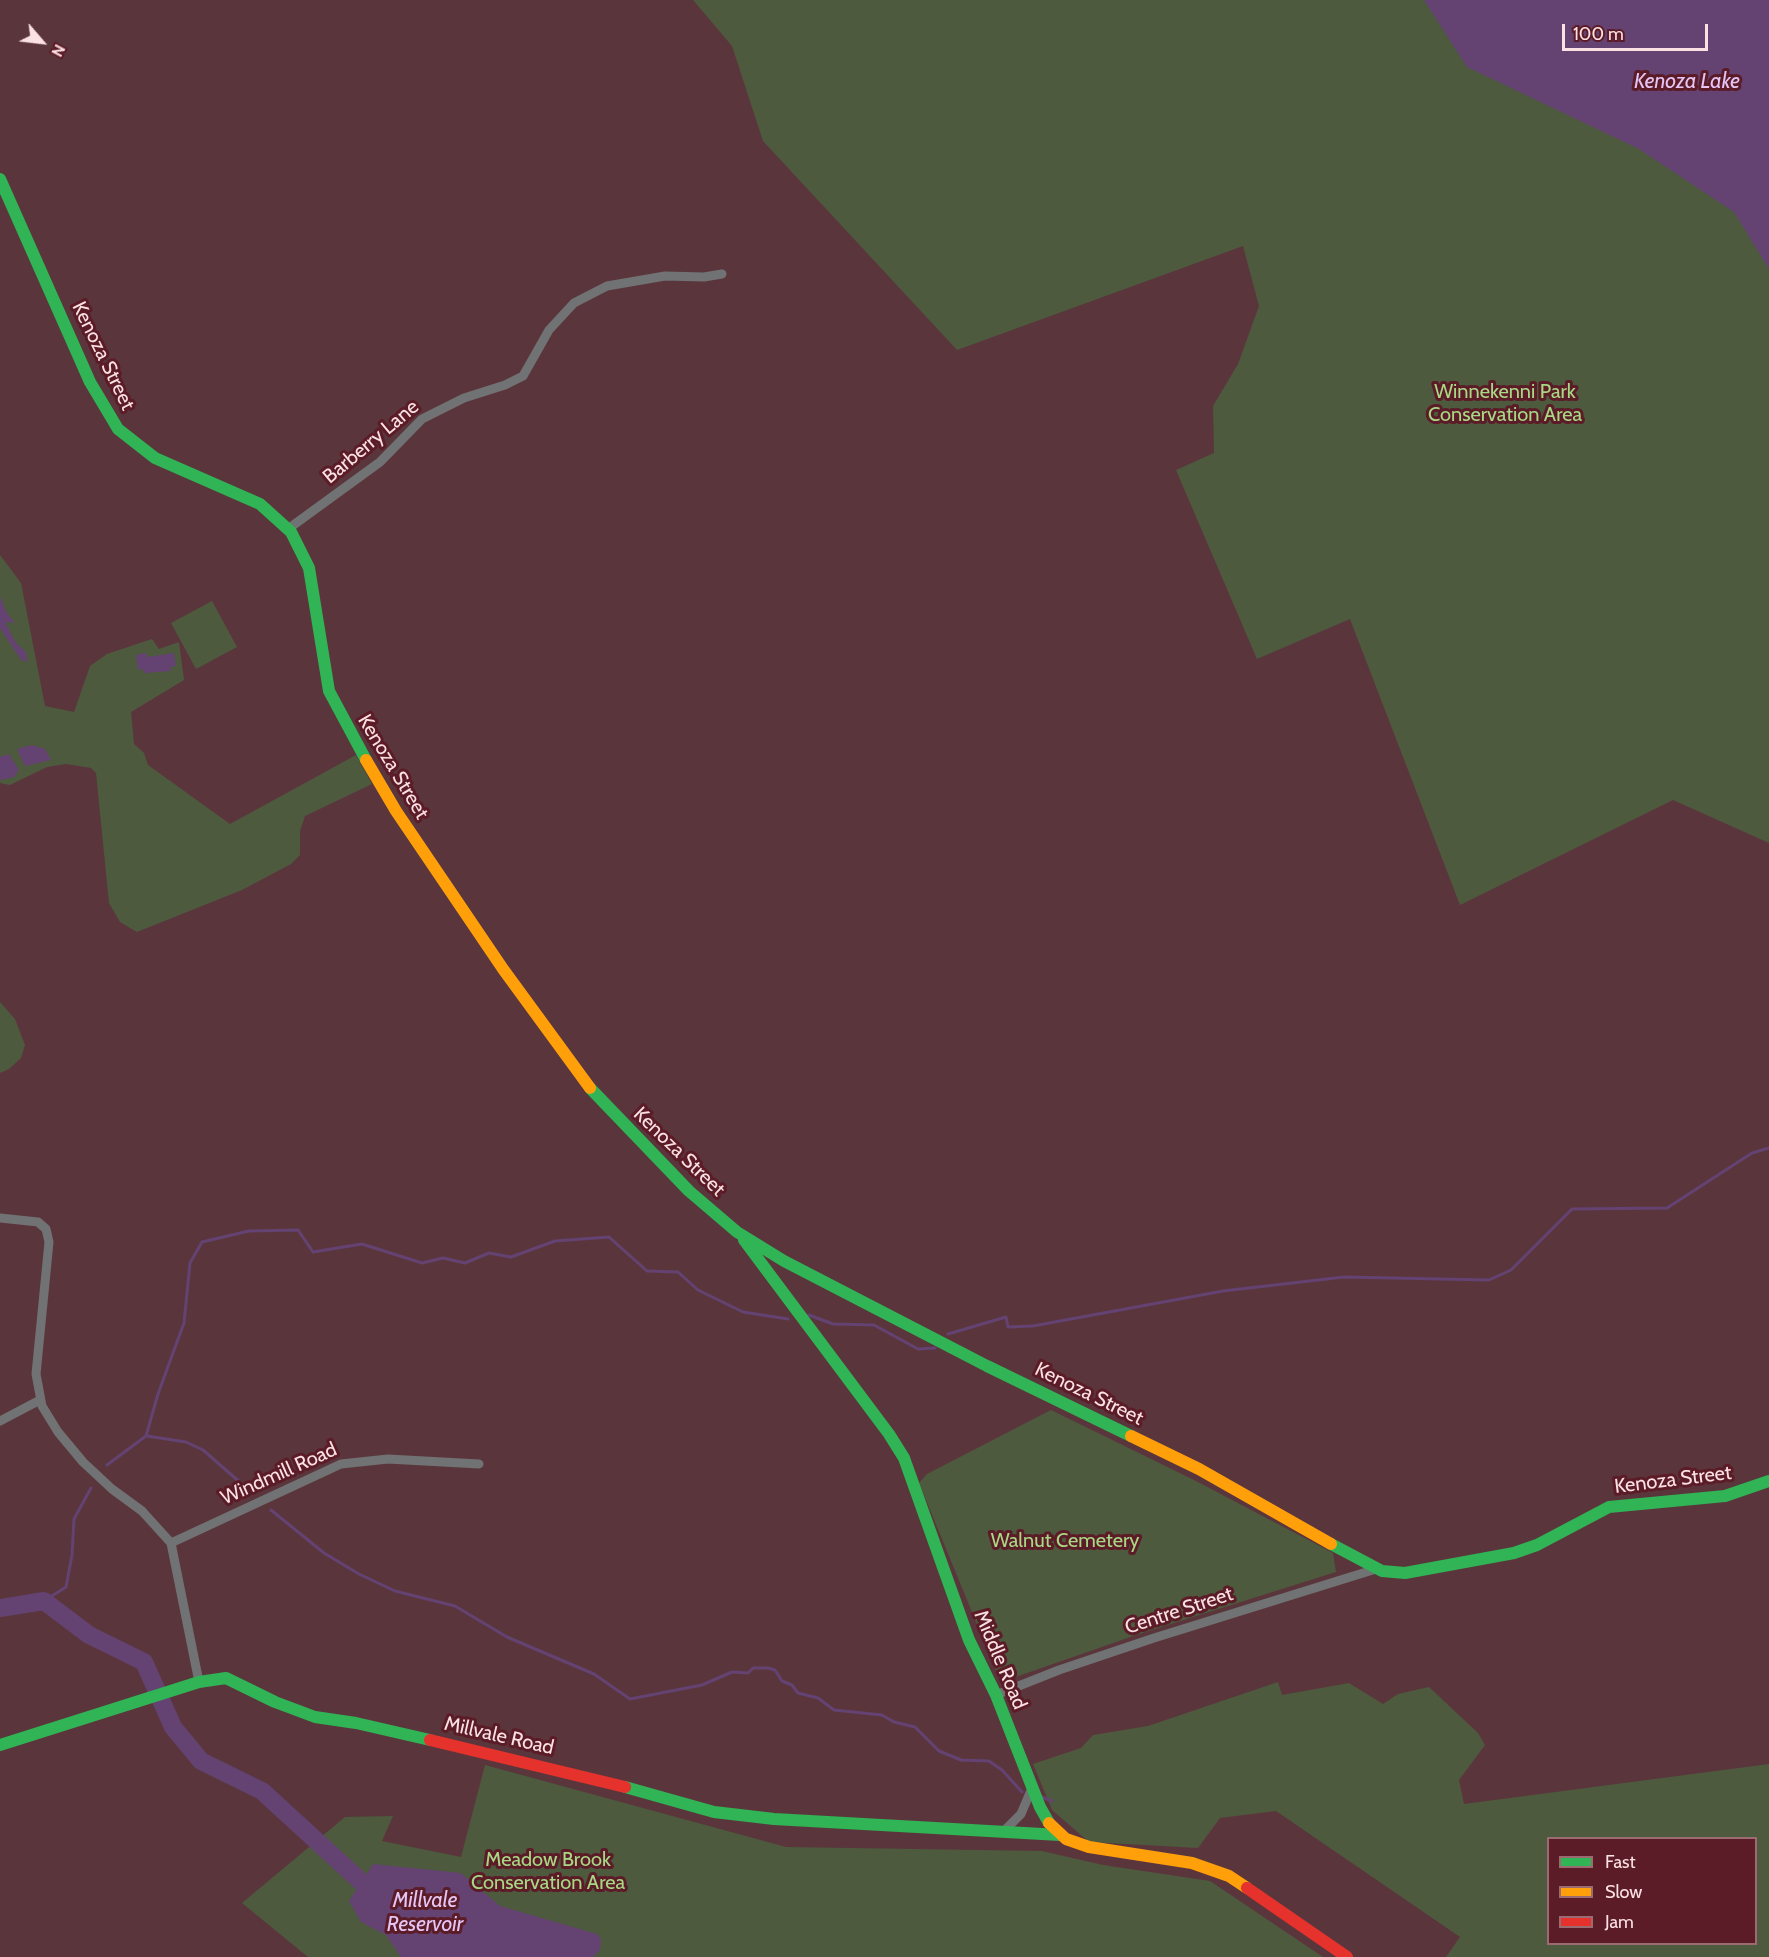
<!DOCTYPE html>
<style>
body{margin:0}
#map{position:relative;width:1769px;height:1957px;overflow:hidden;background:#5a363c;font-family:Cabin,sans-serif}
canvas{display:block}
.legend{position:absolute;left:1547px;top:1837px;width:210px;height:108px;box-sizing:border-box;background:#5c1c27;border:2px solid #9c6b72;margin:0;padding:8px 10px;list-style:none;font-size:18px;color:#fbe1e3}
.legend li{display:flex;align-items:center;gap:12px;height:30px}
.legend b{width:30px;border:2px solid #9c6b72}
.north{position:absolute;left:12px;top:12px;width:60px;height:60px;-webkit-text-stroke:4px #5c1c27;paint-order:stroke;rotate:118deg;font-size:16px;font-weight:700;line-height:24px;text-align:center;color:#fbe1e3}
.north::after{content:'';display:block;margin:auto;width:21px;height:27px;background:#fbe1e3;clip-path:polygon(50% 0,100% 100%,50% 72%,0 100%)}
.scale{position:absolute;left:1562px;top:24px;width:146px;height:27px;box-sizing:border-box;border:3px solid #fbe1e3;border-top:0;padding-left:8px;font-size:18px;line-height:21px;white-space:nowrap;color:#fbe1e3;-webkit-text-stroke:4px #5c1c27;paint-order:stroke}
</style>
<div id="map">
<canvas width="1769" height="1957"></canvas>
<ul class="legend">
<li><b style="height:8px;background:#30b455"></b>Fast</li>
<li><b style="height:8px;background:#ff9f0a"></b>Slow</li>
<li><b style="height:8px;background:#e5322d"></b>Jam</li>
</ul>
<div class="north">N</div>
<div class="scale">100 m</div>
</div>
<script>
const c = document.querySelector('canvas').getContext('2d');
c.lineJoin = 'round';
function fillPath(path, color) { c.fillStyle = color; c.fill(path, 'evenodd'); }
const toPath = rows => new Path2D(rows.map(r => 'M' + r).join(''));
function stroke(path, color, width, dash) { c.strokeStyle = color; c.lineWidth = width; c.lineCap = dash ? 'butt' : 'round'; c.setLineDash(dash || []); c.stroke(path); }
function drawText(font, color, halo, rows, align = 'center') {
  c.font = font + ' Cabin,sans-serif'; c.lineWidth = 6; c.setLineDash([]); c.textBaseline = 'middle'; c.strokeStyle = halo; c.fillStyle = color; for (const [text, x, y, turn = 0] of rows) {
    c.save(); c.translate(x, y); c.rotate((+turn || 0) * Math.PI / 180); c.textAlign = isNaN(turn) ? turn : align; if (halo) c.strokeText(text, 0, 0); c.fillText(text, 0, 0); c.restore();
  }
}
fillPath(toPath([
 [693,0,1769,0,1769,843,1673,800,1460,905,1350,619,1257,659,1176,470,1214,453,1213,406,1238,364,1259,306,1243,246,957,350,763,141,732,46],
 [0,555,21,583,45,706,74,712,90,666,107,654,152,639,159,649,179,642,184,680,131,712,134,744,144,753,148,765,230,824,356,755,372,784,305,816,300,831,300,855,291,864,242,890,137,932,120,922,109,903,96,773,91,768,66,764,47,767,10,785,0,783],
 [212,601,237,647,196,669,171,623],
 [0,1002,15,1019,25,1045,21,1058,9,1069,0,1073],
 [1051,1410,1194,1480,1333,1553,1336,1572,1139,1634,1007,1680,997,1673,919,1483,927,1474],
 [1278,1682,1282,1695,1349,1683,1383,1704,1398,1694,1429,1687,1478,1733,1485,1745,1459,1780,1464,1804,1769,1764,1769,1957,1446,1957,1460,1937,1276,1811,1220,1818,1198,1848,1089,1842,1052,1810,1033,1764,1081,1748,1093,1735,1148,1726],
 [1548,1838,1756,1838,1756,1944,1548,1944],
 [485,1765,786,1847,1042,1851,1103,1865,1210,1881,1323,1957,308,1957,242,1903,345,1817,393,1816,382,1841,461,1857]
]), '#4e5a3e');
fillPath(toPath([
 [1424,0,1769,0,1769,269,1734,212,1639,149,1467,67],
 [0,597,7,613,15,623,6,622,6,624,16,643,26,652,27,662,21,660,0,628],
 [146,653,147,657,174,653,176,666,170,667,171,671,144,673,143,669,138,670,136,655],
 [32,745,45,749,51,760,25,766,17,749],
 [9,754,19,770,14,777,0,780,0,757],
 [373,1864,461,1873,500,1906,597,1934,601,1939,600,1950,593,1957,401,1957,386,1935,361,1922,349,1901]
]), '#644272');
stroke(toPath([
 [809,1315,833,1324,874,1325,918,1349,935,1348],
 [948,1334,1006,1317,1008,1327,1033,1326,1223,1291,1344,1277,1489,1280,1511,1270,1572,1209,1667,1208,1752,1153,1769,1148],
 [147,1436,186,1442,203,1450,250,1491],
 [107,1465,146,1436,158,1394,184,1323,190,1263,202,1242,249,1231,298,1230,313,1252,362,1244,422,1263,443,1258,465,1263,489,1253,511,1257,555,1241,609,1237,647,1271,678,1272,698,1290,743,1312,788,1319],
 [271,1510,324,1553,359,1574,395,1591,455,1606,507,1637,594,1674,630,1699,702,1685,732,1672,748,1673,753,1668,768,1668,775,1670,782,1681,792,1685,798,1693,818,1698,834,1710,882,1715,894,1722,915,1727,939,1751,961,1760,989,1761,1002,1770,1022,1792],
 [44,1601,66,1587,72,1555,74,1519,91,1488],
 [1042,1797,1052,1801]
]), '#644272', 3);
stroke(toPath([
 [0,1608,44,1601,89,1635,144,1662,173,1727,201,1761,262,1791,380,1899]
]), '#644272', 18);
stroke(toPath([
 [288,529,380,462,422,419,464,398,505,385,523,376,549,330,574,303,607,286,665,276,704,277,722,274],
 [0,1218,38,1222,46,1229,49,1242,36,1374,42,1406,58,1432,83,1462,112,1489,142,1511,171,1543,199,1682],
 [0,1421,40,1400],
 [171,1543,341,1464,388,1459,479,1464],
 [996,1695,1059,1670,1154,1638,1376,1569],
 [1005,1830,1021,1814,1032,1788]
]), '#717273', 9);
stroke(toPath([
 [0,179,90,382,118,429,155,458,260,504,291,532,309,568,329,691,366,760],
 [590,1088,689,1191,737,1232,784,1261,987,1366,1131,1436],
 [744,1240,889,1434,904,1458,969,1640,996,1695,1040,1807,1049,1823],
 [1331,1544,1382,1571,1405,1573,1514,1553,1537,1545,1609,1507,1725,1496,1769,1481],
 [0,1745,199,1682,226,1678,275,1702,315,1717,356,1723,430,1740],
 [625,1787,714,1812,774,1819,1060,1835]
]), '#30b455', 12);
stroke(toPath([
 [366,760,396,811,503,969,590,1088],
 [1131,1436,1199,1469,1331,1544],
 [1049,1823,1066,1839,1089,1847,1192,1863,1229,1876,1247,1888]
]), '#ff9f0a', 12);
stroke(toPath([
 [430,1740,625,1787],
 [1247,1888,1347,1957]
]), '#e5322d', 12);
drawText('20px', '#fbe1e3', '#5c1c27', [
 ["Kenoza Street",103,356,64],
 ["Barberry Lane",371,442,-40],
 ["Kenoza Street",393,767,59],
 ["Kenoza Street",679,1152,44],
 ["Kenoza Street",1089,1394,26],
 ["Windmill Road",279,1474,-24],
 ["Kenoza Street",1673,1480,-7],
 ["Centre Street",1179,1611,-18],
 ["Middle Road",1000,1660,67],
 ["Millvale Road",499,1736,13]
]);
drawText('20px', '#a7d885', '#5c1c27', [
 ["Winnekenni Park",1505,392],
 ["Conservation Area",1505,415],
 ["Walnut Cemetery",1065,1541],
 ["Meadow Brook",548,1860],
 ["Conservation Area",548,1883]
]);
drawText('italic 21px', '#e4c5f5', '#5c1c27', [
 ["Kenoza Lake",1687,82],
 ["Millvale",425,1901],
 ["Reservoir",425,1925]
]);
</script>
